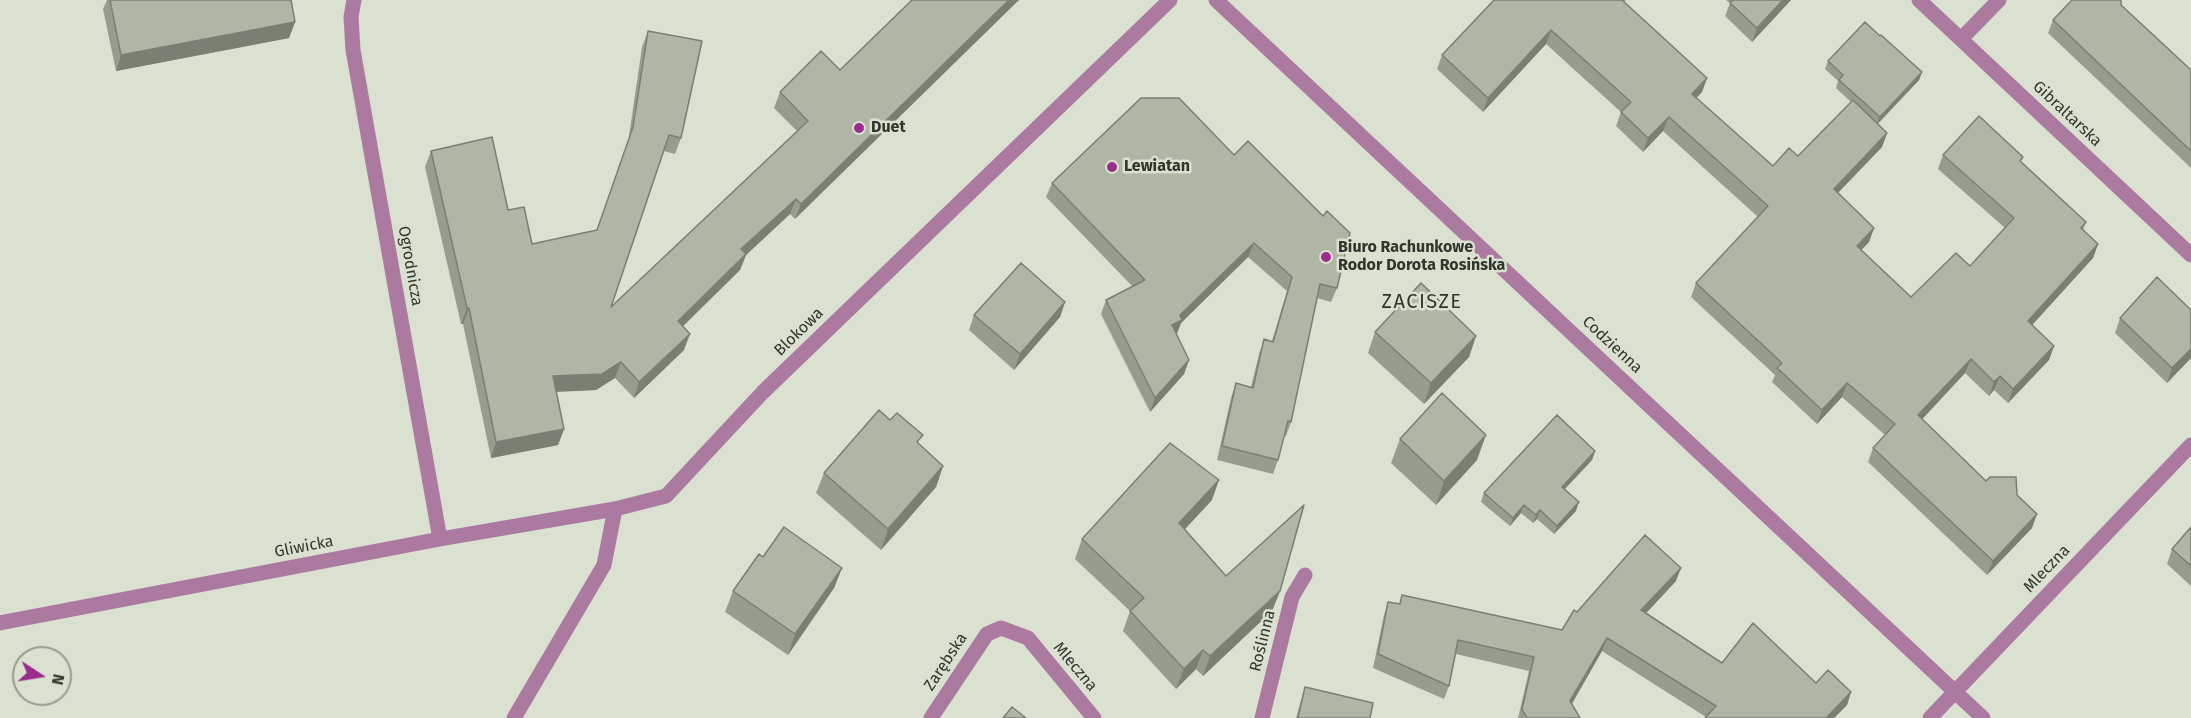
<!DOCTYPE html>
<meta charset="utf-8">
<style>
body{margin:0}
#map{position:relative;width:2191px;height:718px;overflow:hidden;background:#dae1d1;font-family:"Fira Sans",sans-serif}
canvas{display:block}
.north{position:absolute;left:12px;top:646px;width:60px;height:60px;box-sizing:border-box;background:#dae1d1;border:2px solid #979c90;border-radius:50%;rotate:102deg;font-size:16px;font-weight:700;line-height:24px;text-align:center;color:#32352e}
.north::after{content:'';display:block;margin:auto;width:21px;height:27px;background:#9d2d8b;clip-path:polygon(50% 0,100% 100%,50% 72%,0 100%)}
</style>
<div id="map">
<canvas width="2191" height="718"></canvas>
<div class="north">N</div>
</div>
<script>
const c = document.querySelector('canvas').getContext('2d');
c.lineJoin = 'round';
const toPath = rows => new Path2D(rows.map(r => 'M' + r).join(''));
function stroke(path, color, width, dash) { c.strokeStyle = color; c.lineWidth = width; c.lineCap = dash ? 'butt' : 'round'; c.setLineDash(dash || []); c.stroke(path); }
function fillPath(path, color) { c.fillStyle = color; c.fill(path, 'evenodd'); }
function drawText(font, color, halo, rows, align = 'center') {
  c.font = font + ' "Fira Sans",sans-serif'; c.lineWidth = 5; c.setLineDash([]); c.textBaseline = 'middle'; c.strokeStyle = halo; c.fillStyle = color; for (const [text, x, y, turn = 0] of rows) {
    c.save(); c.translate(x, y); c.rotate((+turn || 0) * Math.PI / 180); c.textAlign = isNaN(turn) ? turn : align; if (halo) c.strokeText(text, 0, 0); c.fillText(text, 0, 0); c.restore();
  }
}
stroke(toPath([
 [354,0,351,17,353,50,440,539],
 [1216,0,1983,718],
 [1919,0,2191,255],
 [1961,39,1999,0],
 [0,623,440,539,615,509,666,496,763,392,1170,0],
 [514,718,604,565,615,509],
 [931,718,987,634,1001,628,1028,638,1094,718],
 [1262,718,1292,597,1305,575],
 [1930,718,2191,445]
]), '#ac79a1', 15);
fillPath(toPath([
 [107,0,291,0,295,22,289,38,116,71,103,9],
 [912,0,795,219,790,214,746,255,740,270,683,326,684,350,634,398,615,378,596,390,556,392,564,429,558,445,491,458,463,324,461,324,425,167,431,151,532,244,597,230,628,143,642,47,648,31,681,138,675,154,664,151,611,307,797,131,774,108,780,92,840,70],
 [1494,0,1626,0,1624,2,1707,78,1702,92,1696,98,1773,166,1798,156,1851,102,1836,88,1838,81,1825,69,1828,61,1880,36,1922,72,1919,80,1878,124,1887,133,1882,147,1838,193,1874,228,1869,242,1861,250,1911,297,1970,266,2005,228,1938,169,1943,155,2022,162,2086,222,2083,230,2098,244,2093,258,2032,325,2054,346,2049,360,2008,403,1994,390,1989,396,1965,373,1922,419,1986,481,2017,495,2032,528,1987,575,1868,462,1873,448,1885,435,1842,397,1817,424,1772,382,1775,375,1691,297,1696,283,1758,217,1663,131,1643,152,1616,126,1621,112,1546,44,1483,112,1437,69,1442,55],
 [1726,0,1791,0,1752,42,1725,16,1730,3],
 [2121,5,2191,70,2191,168,2048,33,2053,20],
 [1141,98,1337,288,1331,302,1317,298,1291,422,1286,436,1284,436,1278,460,1273,474,1217,460,1231,398,1236,383,1251,387,1259,354,1264,339,1272,341,1287,291,1248,257,1181,323,1176,334,1189,360,1184,374,1150,412,1101,314,1106,300,1133,287,1046,197,1052,183],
 [1065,302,1060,317,1014,370,969,330,974,315],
 [2191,310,2191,358,2167,383,2115,333,2120,318],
 [1375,332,1476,336,1469,357,1424,404,1368,353],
 [1400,439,1477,460,1436,505,1391,463],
 [919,445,943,466,936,487,881,550,816,493,824,473],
 [1595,451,1592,460,1565,489,1576,511,1554,534,1537,519,1533,523,1521,513,1510,526,1481,502,1484,493],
 [1212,500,1185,529,1226,576,1280,591,1272,611,1203,676,1196,669,1176,689,1123,631,1130,611,1075,559,1082,539],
 [2191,527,2191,586,2167,564,2172,549],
 [763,557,842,568,834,588,788,655,725,612,733,591],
 [1676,581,1646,613,1722,663,1816,683,1851,692,1847,705,1834,718,1705,718,1706,717,1602,651,1572,704,1580,718,1518,718,1529,671,1456,654,1449,686,1444,699,1373,668,1384,615,1388,602,1399,604,1402,595,1562,630,1577,612],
 [1305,687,1370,718,1296,718,1301,700]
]), '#969d8f');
fillPath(toPath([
 [1009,0,1019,0,795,219,801,204],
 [1783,0,1791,0,1752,42,1757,28],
 [295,22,289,38,116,71,121,55],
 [1551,30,1546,44,1483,112,1488,98],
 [1922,72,1919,80,1876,125,1880,117],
 [1707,78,1702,92,1687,108,1692,94],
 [1669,117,1663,131,1643,152,1648,138],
 [1887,133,1882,147,1828,203,1834,189],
 [796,199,790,214,746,255,740,270,672,337,678,321,741,249],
 [1874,228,1869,242,1852,260,1857,246],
 [1254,243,1248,257,1181,323,1177,334,1166,339,1172,325,1180,315],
 [2098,244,2093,258,2023,335,2028,321],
 [1065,302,1060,317,1014,370,1020,354],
 [467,308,469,308,463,324,461,324],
 [690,334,684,350,634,398,639,382],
 [1476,336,1469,357,1424,404,1431,383],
 [2054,346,2049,360,2008,403,2013,389],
 [2191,349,2191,358,2167,383,2172,368],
 [1971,359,1965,373,1913,429,1918,415],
 [1189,360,1184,374,1150,412,1155,398],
 [621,362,615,378,596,390,547,392,553,376],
 [2000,376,1994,390,1989,396,1994,382],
 [1847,383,1842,397,1817,424,1822,410],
 [564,429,558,445,491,458,496,442],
 [1486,435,1477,460,1436,505,1444,481],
 [1595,451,1592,460,1559,495,1562,487],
 [943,466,936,487,881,550,888,529],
 [1219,480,1212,500,1172,543,1179,523],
 [1579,502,1576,511,1554,534,1557,526],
 [1524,505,1521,513,1510,526,1513,518],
 [1540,510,1537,519,1533,523,1536,515],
 [2037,514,2032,528,1987,575,1993,561],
 [842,568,834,588,788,655,795,634],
 [1681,568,1676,581,1636,624,1641,610],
 [1280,591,1272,611,1203,676,1210,656],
 [1607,638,1602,651,1565,715,1570,701],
 [1203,650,1196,669,1176,689,1184,669],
 [1851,692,1847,705,1834,718,1826,718]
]), '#7a7f74');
const building = toPath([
 [110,0,291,0,295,22,121,55,110,0],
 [912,0,1009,0,801,204,796,199,741,249,746,254,678,321,690,334,639,382,621,362,602,374,553,376,564,429,496,442,469,308,467,308,431,151,492,137,508,210,524,207,532,244,597,230,633,127,648,31,702,41,681,138,669,135,611,307,808,121,780,92,821,51,840,70,912,0],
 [1494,0,1622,0,1707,78,1692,94,1773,166,1789,148,1798,156,1853,100,1887,133,1834,189,1874,228,1857,246,1911,297,1956,253,1970,266,2014,218,1943,155,1979,116,2023,157,2020,161,2086,222,2081,228,2098,244,2028,321,2054,346,2013,389,2000,376,1994,382,1971,359,1918,415,1986,481,1990,477,2016,477,2017,495,2037,514,1993,561,1873,448,1895,424,1847,383,1822,410,1777,368,1782,363,1696,283,1768,206,1669,117,1648,138,1621,112,1631,102,1551,30,1488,98,1442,55,1494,0],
 [1733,0,1783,0,1757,28,1730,3,1733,0],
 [2072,0,2121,0,2121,5,2191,70,2191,151,2053,20,2072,0],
 [1865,22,1880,36,1881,35,1922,72,1880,117,1839,80,1843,75,1828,61,1865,22],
 [1141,98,1179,98,1234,155,1248,141,1323,216,1327,211,1350,233,1337,288,1320,284,1291,422,1288,421,1278,460,1222,446,1236,383,1253,388,1264,339,1273,342,1292,277,1254,243,1180,315,1182,320,1172,325,1189,360,1155,398,1106,300,1145,280,1052,183,1141,98],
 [1021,263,1065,302,1020,354,974,315,1021,263],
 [2157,277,2191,310,2191,349,2172,368,2120,318,2157,277],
 [1421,283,1476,336,1431,383,1375,332,1421,283],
 [1442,393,1486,435,1444,481,1400,439,1442,393],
 [879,410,890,420,897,413,923,435,917,442,943,466,888,529,824,473,879,410],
 [1557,415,1595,451,1562,487,1579,502,1557,526,1540,510,1536,515,1524,505,1513,518,1484,493,1557,415],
 [1170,443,1219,480,1179,523,1226,576,1304,505,1280,591,1210,656,1203,650,1184,669,1130,611,1144,598,1082,539,1170,443],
 [784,527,842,568,795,634,733,591,759,554,763,557,784,527],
 [2191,527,2191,566,2172,549,2191,527],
 [1645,535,1681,568,1641,610,1722,663,1753,623,1816,683,1828,670,1851,692,1826,718,1705,718,1716,706,1607,638,1570,701,1580,718,1527,718,1522,709,1534,657,1458,640,1449,686,1378,654,1388,602,1400,604,1402,595,1562,630,1574,610,1577,612,1645,535],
 [1305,687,1373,703,1370,718,1298,718,1305,687],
 [1012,707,1026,718,1003,718,1012,707]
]);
fillPath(building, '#afb6a6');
stroke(building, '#7a7f74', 1.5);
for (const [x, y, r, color] of [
 [859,128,6,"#9d2d8b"],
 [1112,167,6,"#9d2d8b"],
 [1326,257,6,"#9d2d8b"]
]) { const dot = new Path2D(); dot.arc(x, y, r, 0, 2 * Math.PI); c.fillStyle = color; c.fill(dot); stroke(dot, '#dae1d1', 2); }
drawText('16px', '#32352e', '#dae1d1', [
 ["Gibraltarska",2067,114,43],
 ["Ogrodnicza",410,266,80],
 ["Blokowa",799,332,-44],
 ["Codzienna",1612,345,43],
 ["Gliwicka",304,547,-11],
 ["Mleczna",2047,569,-46],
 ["Roślinna",1263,641,-76],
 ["Zarębska",946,662,-57],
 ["Mleczna",1075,667,50]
]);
drawText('bold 16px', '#32352e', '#dae1d1', [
 ["Duet",871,128],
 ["Lewiatan",1124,167],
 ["Biuro Rachunkowe",1338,248],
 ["Rodor Dorota Rosińska",1338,266]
], 'left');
c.letterSpacing = '1.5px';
drawText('20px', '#32352e', '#dae1d1', [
 ["ZACISZE",1422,302]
]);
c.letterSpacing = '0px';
</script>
